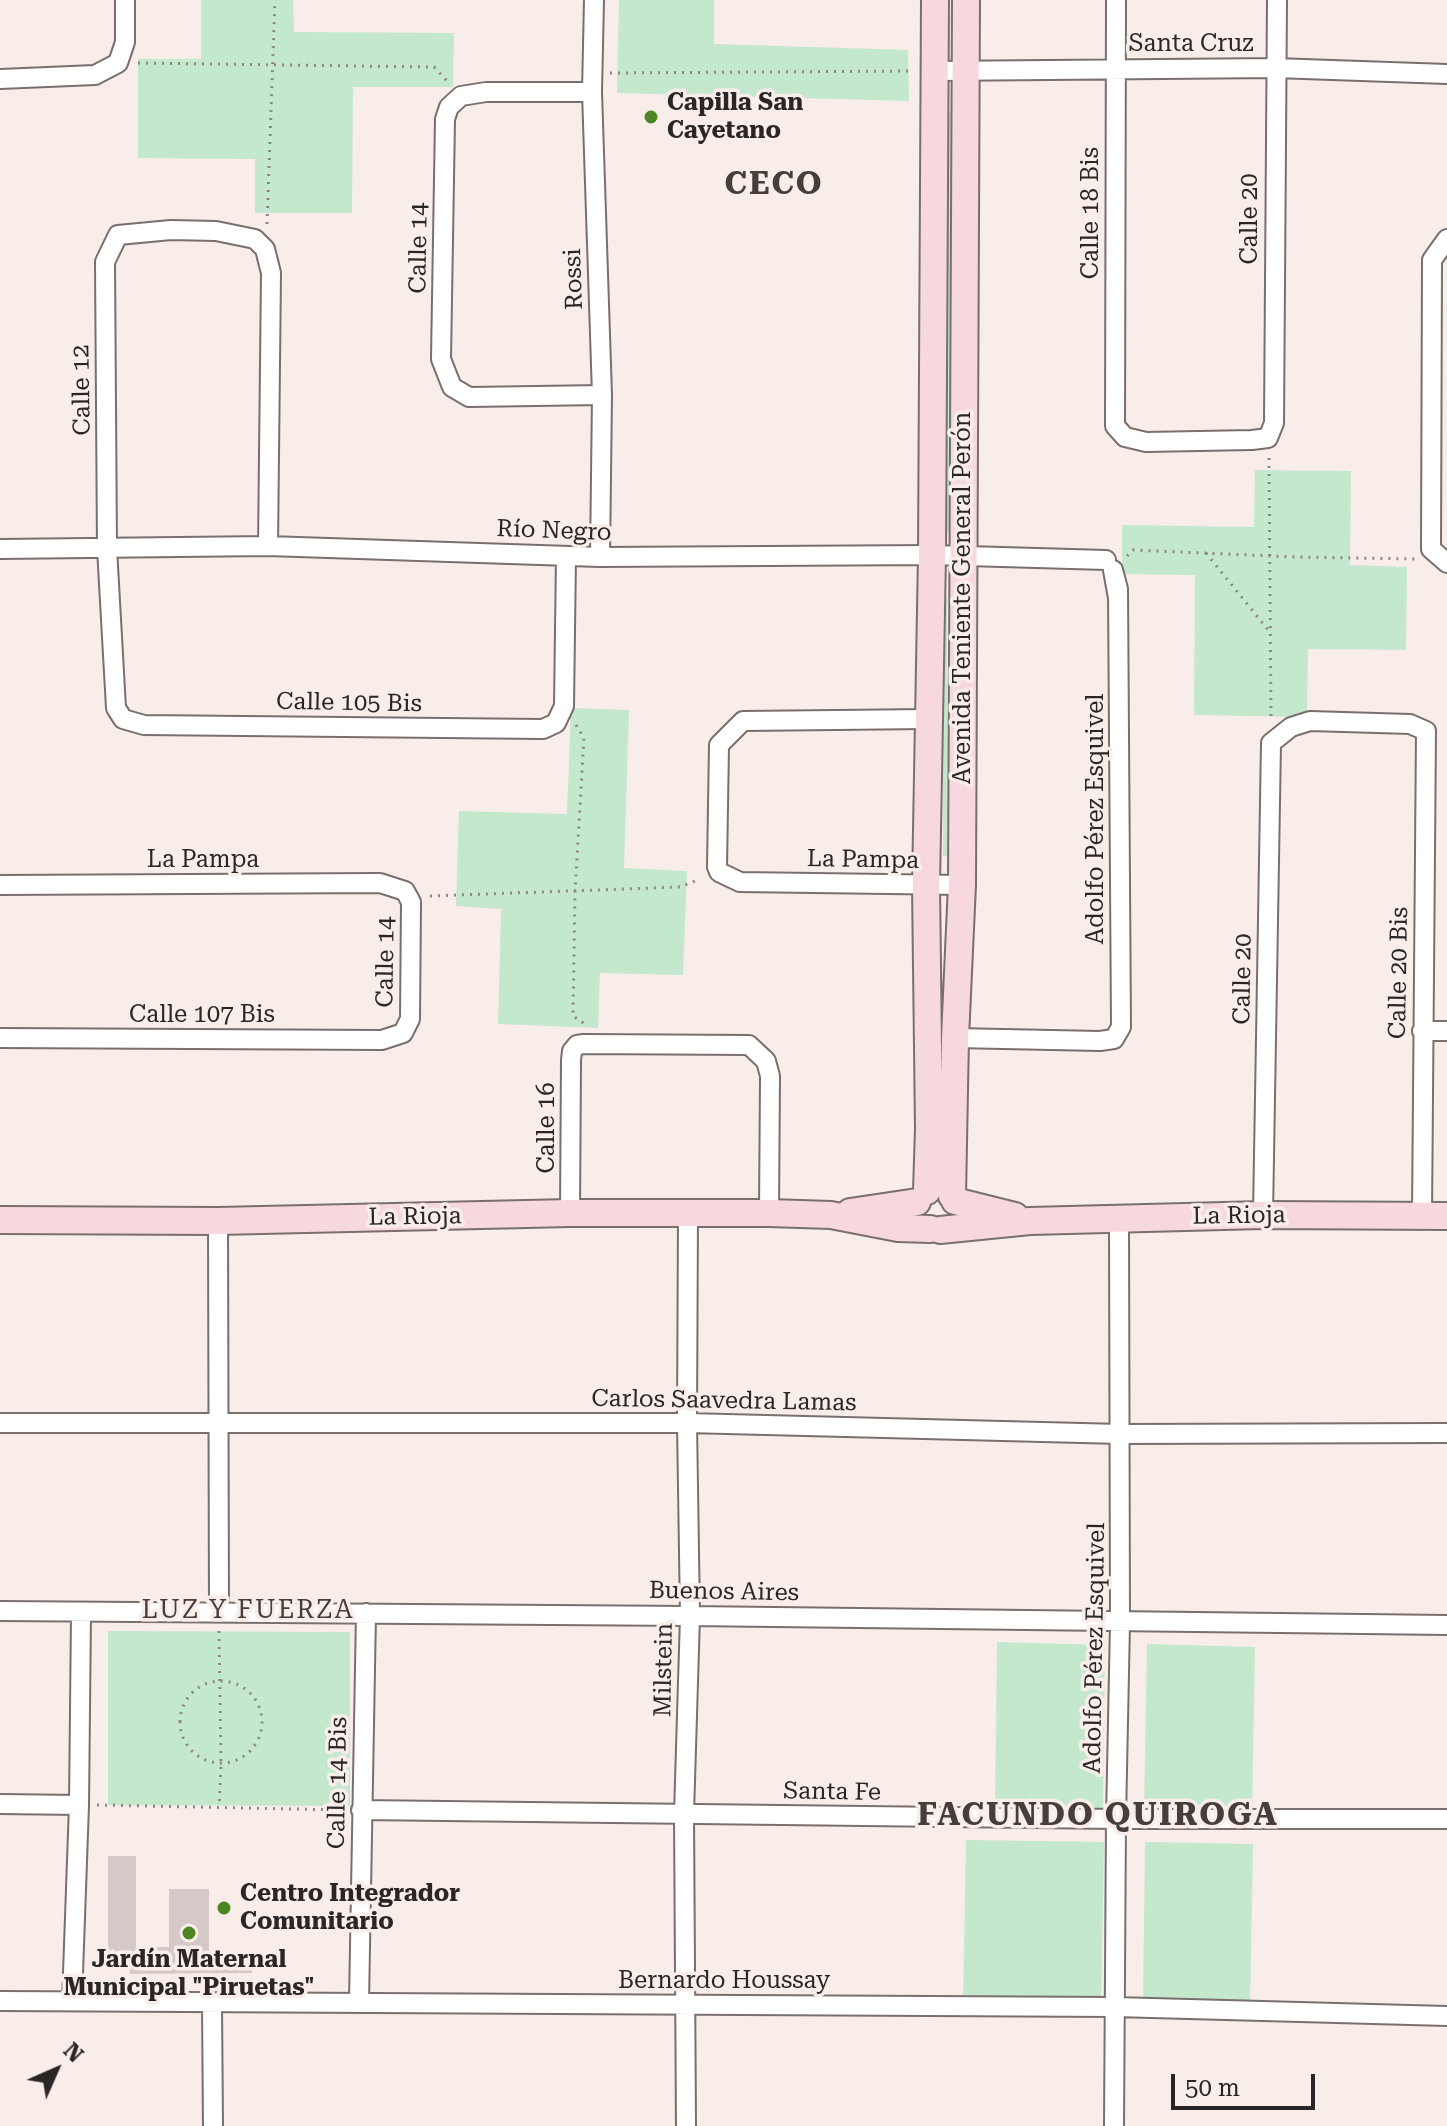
<!DOCTYPE html>
<meta charset="utf-8">
<style>
body{margin:0}
#map{position:relative;width:1447px;height:2126px;overflow:hidden;background:#f8ede9;font-family:"Roboto Serif",serif}
canvas{display:block}
.north{position:absolute;left:16px;top:2030px;width:80px;height:80px;-webkit-text-stroke:6px #f8ede9;paint-order:stroke;rotate:45deg;font-size:22px;font-weight:700;line-height:32px;text-align:center;color:#2a2625}
.north::after{content:'';display:block;margin:auto;width:28px;height:36px;background:#2a2625;clip-path:polygon(50% 0,100% 100%,50% 72%,0 100%)}
.scale{position:absolute;left:1171px;top:2074px;width:144px;height:36px;box-sizing:border-box;border:4px solid #2a2625;border-top:0;padding-left:10px;font-size:24px;line-height:28px;white-space:nowrap;color:#2a2625;-webkit-text-stroke:6px #f8ede9;paint-order:stroke}
</style>
<div id="map">
<canvas width="1447" height="2126"></canvas>
<div class="north">N</div>
<div class="scale">50 m</div>
</div>
<script>
const c = document.querySelector('canvas').getContext('2d');
c.lineJoin = 'round';
function fillPath(path, color) { c.fillStyle = color; c.fill(path, 'evenodd'); }
const toPath = rows => new Path2D(rows.map(r => 'M' + r).join(''));
function stroke(path, color, width, dash) { c.strokeStyle = color; c.lineWidth = width; c.lineCap = dash ? 'butt' : 'round'; c.setLineDash(dash || []); c.stroke(path); }
function drawText(font, color, halo, rows, align = 'center') {
  c.font = font + ' "Roboto Serif",serif'; c.lineWidth = 7; c.setLineDash([]); c.textBaseline = 'middle'; c.strokeStyle = halo; c.fillStyle = color; for (const [text, x, y, turn = 0] of rows) {
    c.save(); c.translate(x, y); c.rotate((+turn || 0) * Math.PI / 180); c.textAlign = isNaN(turn) ? turn : align; if (halo) c.strokeText(text, 0, 0); c.fillText(text, 0, 0); c.restore();
  }
}
fillPath(toPath([
 [201,0,293,0,294,32,454,33,453,87,353,87,352,213,255,213,255,159,138,158,138,59,201,59],
 [619,0,714,0,714,44,908,50,909,101,617,93],
 [946,113,951,113,950,531,945,531],
 [1255,470,1351,471,1350,565,1407,567,1406,650,1308,649,1307,717,1194,715,1195,575,1122,574,1122,525,1254,527],
 [943,597,947,597,948,856,943,856],
 [571,708,629,710,624,868,687,871,683,975,600,973,598,1028,498,1024,501,909,456,906,459,811,567,814],
 [108,1631,350,1632,350,1806,108,1805],
 [997,1642,1105,1645,1103,1809,995,1807],
 [1147,1644,1255,1647,1252,1811,1144,1809],
 [966,1840,1104,1842,1101,2006,963,2005],
 [1145,1842,1253,1844,1250,2008,1143,2006]
]), '#c4e8ce');
fillPath(toPath([
 [108,1856,136,1856,136,1947,169,1947,169,1889,209,1889,209,1952,252,1952,252,1973,130,1974,130,1967,114,1968,114,1949,108,1951]
]), '#d4c9c7');
const street = toPath([
 [594,0,592,92,602,395,600,557],
 [1116,0,1115,426,1125,437,1146,442,1252,440,1268,438,1274,423,1277,0],
 [935,71,1275,68,1447,74],
 [0,79,95,75,118,63,125,42,125,0],
 [592,92,486,92,461,96,449,107,445,119,441,359,452,387,469,397,602,395],
 [1447,239,1432,260,1431,549,1447,563],
 [268,546,271,273,265,249,255,239,216,231,171,230,118,235,105,262,107,548,116,708,123,719,144,725,543,729,556,723,564,706,566,556],
 [0,549,268,546,600,557,932,555,1106,560],
 [928,719,743,721,719,745,717,867,719,872,740,882,962,885],
 [0,885,380,883,405,891,411,902,410,1019,403,1033,382,1040,0,1038],
 [1422,1031,1447,1031],
 [955,1038,1100,1041,1114,1039,1121,1027,1118,589,1113,570,1118,598],
 [570,1213,571,1060,572,1051,577,1045,584,1044,749,1045,766,1061,770,1076,769,1213],
 [1263,1215,1271,743,1291,727,1310,721,1410,724,1426,731,1422,1216],
 [218,1221,219,1612],
 [0,1423,687,1423,1121,1434,1447,1433],
 [0,1611,690,1616,1447,1625],
 [0,1804,79,1805],
 [361,1810,1116,1819,1447,1819],
 [0,2001,1115,2007,1447,2016],
 [72,2001,79,1805,81,1613],
 [359,2002,366,1613],
 [212,2004,213,2126],
 [686,2126,684,1814,690,1616,687,1423,688,1214],
 [1114,2126,1116,1819,1120,1623,1119,1220]
]);
const secondary = toPath([
 [927,1191,929,1129,926,885,932,555,935,0],
 [952,1196,955,1038,962,885,966,0],
 [955,1201,1015,1216],
 [850,1212,917,1202],
 [0,1220,218,1221,570,1213,769,1213,831,1215,898,1228,930,1229],
 [940,1230,1030,1221,1263,1215,1447,1216]
]);
stroke(street, '#796f6c', 22);
stroke(secondary, '#796f6c', 30);
stroke(toPath([
 [138,63,434,67,448,82],
 [610,73,914,71],
 [267,224,275,0],
 [1269,458,1271,718],
 [1206,553,1269,631],
 [1127,556,1133,550,1296,557,1416,559],
 [576,725,584,738,575,892,573,1016,585,1024],
 [430,896,680,887,700,879],
 [219,1631,221,1764,219,1807],
 '180 1722a41 41 0 1 1 82 0a41 41 0 1 1-82 0Z',
 [97,1805,342,1810]
]), '#8d8683', 3, [2, 6]);
stroke(street, '#fff', 18);
stroke(secondary, '#f7d8df', 26);
for (const [x, y, r, color] of [
 [651,117,8,"#4c8622"],
 [224,1908,8,"#4c8622"],
 [189,1933,8,"#4c8622"]
]) { const dot = new Path2D(); dot.arc(x, y, r, 0, 2 * Math.PI); c.fillStyle = color; c.fill(dot); stroke(dot, '#f8ede9', 3); }
drawText('24px', '#2a2625', '#f8ede9', [
 ["Santa Cruz",1191,44],
 ["Calle 18 Bis",1091,213,-90],
 ["Calle 20",1250,219,-90],
 ["Calle 14",419,248,-89],
 ["Rossi",574,279,-92],
 ["Calle 12",82,390,-91],
 ["Río Negro",554,531,2],
 ["Avenida Teniente General Perón",963,598,-90],
 ["Calle 105 Bis",349,703,1],
 ["Adolfo Pérez Esquivel",1096,819,-90],
 ["La Pampa",203,860],
 ["La Pampa",863,860,1],
 ["Calle 14",386,962,-89],
 ["Calle 20 Bis",1399,973,-89],
 ["Calle 20",1243,979,-89],
 ["Calle 107 Bis",202,1015],
 ["Calle 16",547,1128,-90],
 ["La Rioja",1239,1216,-1],
 ["La Rioja",415,1217,-1],
 ["Carlos Saavedra Lamas",724,1401,1],
 ["Buenos Aires",724,1592,1],
 ["Adolfo Pérez Esquivel",1095,1648,-89],
 ["Milstein",664,1670,-89],
 ["Calle 14 Bis",338,1783,-89],
 ["Santa Fe",832,1792,1],
 ["Bernardo Houssay",724,1981]
]);
drawText('bold 24px', '#2a2625', '#f8ede9', [
 ["Capilla San",667,103],
 ["Cayetano",667,131],
 ["Centro Integrador",240,1894],
 ["Comunitario",240,1922],
 ["Jardín Maternal",189,1960,"center"],
 ["Municipal \"Piruetas\"",189,1988,"center"]
], 'left');
c.letterSpacing = '2px';
drawText('26px', '#463e3b', '#f8ede9', [
 ["LUZ Y FUERZA",248,1610]
]);
c.letterSpacing = '0px';
c.letterSpacing = '2px';
drawText('bold 32px', '#463e3b', '#f8ede9', [
 ["CECO",774,185],
 ["FACUNDO QUIROGA",1098,1816]
]);
c.letterSpacing = '0px';
</script>
